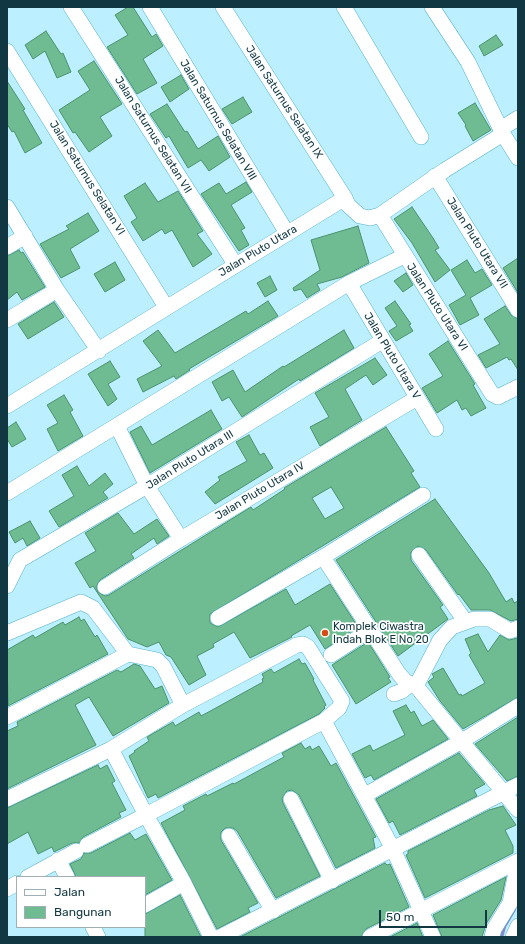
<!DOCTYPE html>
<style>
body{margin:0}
#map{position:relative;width:525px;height:944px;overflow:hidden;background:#bcefff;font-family:Rubik,sans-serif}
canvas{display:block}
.frame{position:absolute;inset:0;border:8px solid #103742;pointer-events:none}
.legend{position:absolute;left:16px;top:876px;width:130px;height:52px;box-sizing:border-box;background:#fff;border:1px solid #9fafb3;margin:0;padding:5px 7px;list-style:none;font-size:12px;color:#103742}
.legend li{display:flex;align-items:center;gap:8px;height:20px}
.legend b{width:20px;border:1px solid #9fafb3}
.scale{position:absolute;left:379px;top:910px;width:108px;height:18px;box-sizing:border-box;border:2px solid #103742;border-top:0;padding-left:5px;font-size:12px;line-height:14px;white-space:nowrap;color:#103742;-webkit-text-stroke:3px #fff;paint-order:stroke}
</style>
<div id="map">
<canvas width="525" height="944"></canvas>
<div class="frame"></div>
<ul class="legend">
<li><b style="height:5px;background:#fff"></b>Jalan</li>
<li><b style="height:11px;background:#6fbc92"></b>Bangunan</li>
</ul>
<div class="scale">50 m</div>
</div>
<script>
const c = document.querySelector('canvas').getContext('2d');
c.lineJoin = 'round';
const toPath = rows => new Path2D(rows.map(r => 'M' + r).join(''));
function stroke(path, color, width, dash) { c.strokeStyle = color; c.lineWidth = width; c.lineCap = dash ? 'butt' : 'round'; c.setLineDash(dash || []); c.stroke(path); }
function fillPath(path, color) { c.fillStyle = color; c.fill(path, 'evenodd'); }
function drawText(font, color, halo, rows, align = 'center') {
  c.font = font + ' Rubik,sans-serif'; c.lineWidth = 3.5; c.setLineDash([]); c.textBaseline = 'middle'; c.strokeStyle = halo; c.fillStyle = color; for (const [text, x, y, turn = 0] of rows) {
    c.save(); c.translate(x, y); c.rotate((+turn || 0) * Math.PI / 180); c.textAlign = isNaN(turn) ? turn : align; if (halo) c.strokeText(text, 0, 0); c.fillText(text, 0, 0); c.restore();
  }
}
stroke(toPath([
 [501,937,504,926,514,909]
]), '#858cce', 4.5);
const building = toPath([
 [128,7,133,7,152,37,156,34,163,46,143,59,157,83,137,94,107,47,128,35,115,15,128,7],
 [46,31,61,54,63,53,71,72,57,78,45,51,33,59,25,45,46,31],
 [496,35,503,45,484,56,479,46,496,35],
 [94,61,122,104,100,117,112,136,89,152,75,132,73,133,59,110,90,90,78,71,94,61],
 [181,75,189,89,170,102,161,87,181,75],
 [7,81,25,109,23,110,42,143,25,153,14,131,12,132,7,124,7,81],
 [243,97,252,112,232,124,222,109,243,97],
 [475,103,491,130,473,141,465,126,466,125,458,113,475,103],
 [167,104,185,132,187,131,198,149,218,136,230,157,209,171,201,160,188,168,169,136,166,138,150,114,167,104],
 [246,182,252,192,231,205,245,228,241,230,249,245,239,251,201,194,219,183,226,194,246,182],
 [145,183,158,202,178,191,203,231,197,234,212,254,193,267,172,230,165,234,162,229,143,241,131,222,137,218,124,196,145,183],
 [412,207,433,238,439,248,435,250,450,270,435,282,412,243,394,219,412,207],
 [88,213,99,231,70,249,80,268,61,278,40,244,69,229,66,226,88,213],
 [358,226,369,263,342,277,317,284,320,290,307,298,301,289,294,291,293,288,320,270,311,240,358,226],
 [19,250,21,253,23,252,45,287,22,300,17,292,7,300,7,256,19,250],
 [518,258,518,293,503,268,518,258],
 [467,260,475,273,482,269,492,285,470,298,479,315,460,325,449,305,466,295,451,270,467,260],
 [115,262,125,280,105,292,94,274,115,262],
 [406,273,413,285,403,292,394,281,406,273],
 [270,276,277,290,265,297,257,283,270,276],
 [268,301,278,316,189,369,190,370,176,379,174,376,143,392,137,379,162,366,143,341,158,330,175,353,246,311,248,314,268,301],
 [395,301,411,324,409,325,413,331,396,341,389,331,397,326,385,308,395,301],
 [54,302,64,317,28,339,18,324,54,302],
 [505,306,511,315,518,319,518,370,511,359,509,360,507,357,486,368,478,355,500,344,484,319,505,306],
 [344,330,354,348,300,381,299,379,242,417,229,397,222,401,212,382,233,370,245,392,283,366,284,367,344,330],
 [448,341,475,384,473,385,486,408,471,416,466,408,462,410,457,400,437,413,422,388,443,376,429,354,448,341],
 [375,358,387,375,373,385,366,375,345,389,362,420,320,446,310,427,329,417,315,393,375,358],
 [110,361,120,377,108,384,117,399,108,406,88,374,110,361],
 [64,395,73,410,70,412,83,436,58,451,47,429,58,423,47,405,64,395],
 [211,410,222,429,150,473,130,432,141,426,152,445,211,410],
 [16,422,26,439,12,447,7,439,7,428,16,422],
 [386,427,414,471,411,473,420,487,210,614,210,623,218,627,286,589,295,605,330,584,358,627,325,649,310,625,291,636,292,637,250,658,234,632,213,644,214,647,197,656,206,675,189,685,171,657,166,655,159,642,147,647,128,639,93,586,90,588,75,563,96,551,85,533,118,513,134,534,157,519,169,536,157,544,154,538,131,554,134,558,100,580,96,587,98,592,105,596,109,595,251,507,253,510,285,489,284,488,386,427],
 [331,487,344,508,325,519,312,498,331,487],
 [249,435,260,455,264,453,273,468,215,504,205,492,220,480,218,477,247,461,236,442,249,435],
 [77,466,89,486,105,473,113,484,103,492,108,498,59,527,49,511,74,496,62,475,77,466],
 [435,499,489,573,506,602,512,598,514,603,518,601,518,619,511,621,490,610,471,610,459,594,458,595,426,550,418,546,411,552,411,560,443,605,440,607,448,619,398,656,336,560,435,499],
 [30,521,40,538,27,546,23,538,15,543,9,532,30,521],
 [79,617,81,621,84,619,95,637,97,635,108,654,8,706,7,650,33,635,35,638,63,622,65,625,79,617],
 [478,634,488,652,500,635,509,640,518,638,518,697,463,729,440,701,428,682,434,677,432,674,443,668,459,695,461,694,462,696,485,683,469,655,471,653,465,639,478,634],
 [368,642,390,677,388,678,391,682,356,704,332,665,368,642],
 [299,659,302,664,305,663,314,679,313,680,326,705,324,707,325,708,319,714,158,798,156,794,148,798,129,756,135,752,134,751,149,741,147,737,173,722,175,726,199,712,201,716,214,709,263,682,262,679,264,678,262,674,271,669,274,673,299,659],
 [134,664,140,666,155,689,162,686,169,703,113,736,89,697,75,705,96,745,7,789,7,731,18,726,17,722,117,670,121,672,134,664],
 [406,705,411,713,414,711,422,726,433,720,448,739,374,780,371,775,365,778,352,754,370,745,373,751,405,735,393,711,406,705],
 [518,717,518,776,507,781,475,744,518,717],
 [301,743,305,749,310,746,312,750,319,746,331,766,336,763,376,837,373,838,375,848,336,868,299,795,292,790,287,791,282,798,283,803,320,876,276,898,237,831,233,828,225,828,221,832,221,840,258,903,248,908,250,912,217,929,161,823,185,810,183,806,206,794,207,796,233,783,234,784,284,757,282,753,301,743],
 [459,753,485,784,474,790,477,796,400,835,393,821,389,823,376,799,459,753],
 [98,765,100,769,107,765,115,781,112,783,126,810,119,813,121,817,83,837,79,843,72,843,54,852,52,847,38,854,28,832,7,844,7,808,98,765],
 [503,806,516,825,505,830,513,846,513,853,425,898,406,855,408,854,408,851,489,810,503,806],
 [130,833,135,840,146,834,172,880,145,895,145,877,76,877,70,864,81,859,84,853,91,853,130,833],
 [385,863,387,865,390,864,409,907,366,929,361,937,240,937,385,863],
 [506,877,501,900,486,924,482,937,442,937,433,915,506,877],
 [180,895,201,937,145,937,145,914,180,895],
 [417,923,423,937,390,937,417,923]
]);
fillPath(building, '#6fbc92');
stroke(building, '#4a926c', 1);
const minor = toPath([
 [71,7,235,264],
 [150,7,287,233],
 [223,7,345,198],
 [344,7,421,137],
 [432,7,468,62,503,134,518,158],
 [7,51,166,307],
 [501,129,518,118],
 [435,176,518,310],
 [7,207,57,290,99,351],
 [380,215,492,394,498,397,518,387],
 [7,247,25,236],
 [349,283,436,429],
 [7,320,57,290],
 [7,406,345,198,348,205,360,216,370,218,380,215,445,170,503,134],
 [117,426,147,486,181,539],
 [7,493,349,283,404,256],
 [419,555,465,621],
 [323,557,399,674,406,682,416,686],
 [7,586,20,560,147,486,382,341],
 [105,587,181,539,417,398],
 [218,618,323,557,423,495],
 [518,628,510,631,490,619,474,619,452,627,440,640,416,686,518,810],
 [7,633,81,602,93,608,128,654],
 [331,655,370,630],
 [394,694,402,691,410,684],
 [183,705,297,645,303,644,308,647,342,701,339,708,324,721],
 [7,717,128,654,157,660,163,666,183,705,111,749,146,815,87,845],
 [365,795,462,741,518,706],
 [7,799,111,749],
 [291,799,332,881],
 [229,836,273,911],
 [58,860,67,877],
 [28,877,76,851],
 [184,883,146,815,324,721,393,849,433,937],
 [7,889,17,883],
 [145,905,184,883,211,937],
 [93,927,98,937],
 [220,937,518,785],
 [370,937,518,861],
 [492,937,494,929,510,903,518,861],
 [513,937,518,926]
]);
stroke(minor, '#57b2cb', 16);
stroke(minor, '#fff', 15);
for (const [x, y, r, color] of [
 [325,633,4,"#d44d18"]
]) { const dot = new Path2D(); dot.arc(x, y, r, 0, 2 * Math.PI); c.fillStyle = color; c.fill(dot); stroke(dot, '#fff', 1.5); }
drawText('11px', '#103742', '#fff', [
 ["Jalan Saturnus Selatan IX",284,102,57],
 ["Jalan Saturnus Selatan VIII",218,120,59],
 ["Jalan Saturnus Selatan VII",153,135,58],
 ["Jalan Saturnus Selatan VI",87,178,58],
 ["Jalan Pluto Utara VII",477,243,58],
 ["Jalan Pluto Utara",258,251,-31],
 ["Jalan Pluto Utara VI",437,307,57],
 ["Jalan Pluto Utara V",392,356,59],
 ["Jalan Pluto Utara III",190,460,-32],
 ["Jalan Pluto Utara IV",260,491,-31]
]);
drawText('11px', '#103742', '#fff', [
 ["Komplek Ciwastra",333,627],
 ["Indah Blok E No 20",333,640]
], 'left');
</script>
